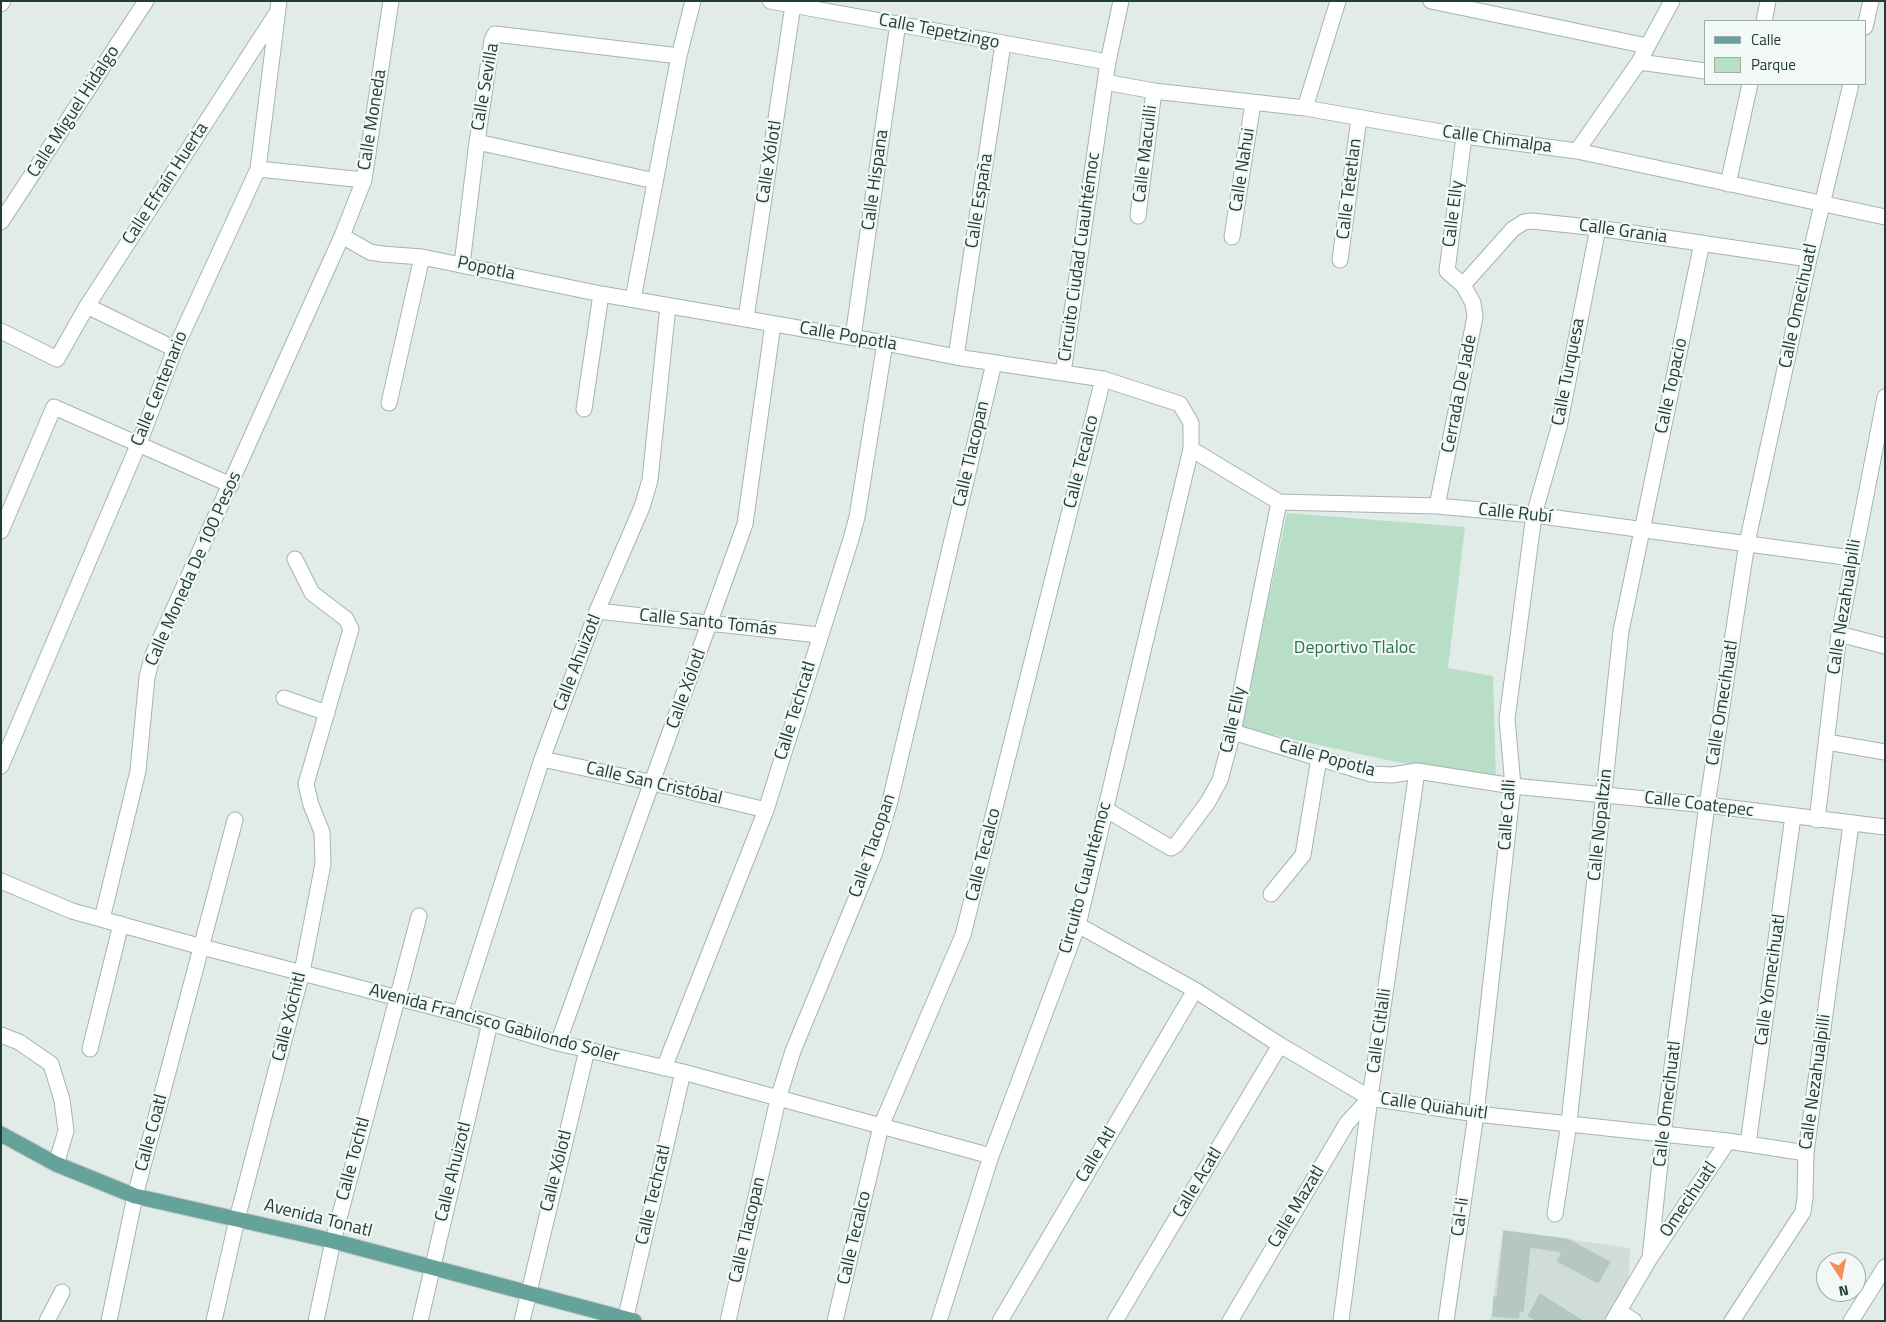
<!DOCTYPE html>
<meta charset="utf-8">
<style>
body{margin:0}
#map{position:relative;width:1886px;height:1322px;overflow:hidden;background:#e1ece8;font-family:"Titillium Web",sans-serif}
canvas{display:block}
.frame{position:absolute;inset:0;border:2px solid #213d38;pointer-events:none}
.legend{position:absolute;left:1704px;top:20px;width:162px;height:65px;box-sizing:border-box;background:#f2f8f6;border:1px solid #9eadaa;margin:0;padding:6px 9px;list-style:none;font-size:15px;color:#213d38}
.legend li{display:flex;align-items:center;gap:10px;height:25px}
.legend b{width:25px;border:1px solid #9eadaa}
.north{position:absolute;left:1816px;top:1252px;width:50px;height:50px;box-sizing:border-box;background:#f2f8f6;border:1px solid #9eadaa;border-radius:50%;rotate:169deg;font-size:14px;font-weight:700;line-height:20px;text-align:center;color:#213d38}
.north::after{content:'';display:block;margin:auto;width:18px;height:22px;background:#f58d57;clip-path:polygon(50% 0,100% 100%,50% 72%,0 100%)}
</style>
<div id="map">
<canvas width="1886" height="1322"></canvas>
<div class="frame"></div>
<ul class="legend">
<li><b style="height:6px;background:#65a299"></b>Calle</li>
<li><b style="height:14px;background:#b9dec7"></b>Parque</li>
</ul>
<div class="north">N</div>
</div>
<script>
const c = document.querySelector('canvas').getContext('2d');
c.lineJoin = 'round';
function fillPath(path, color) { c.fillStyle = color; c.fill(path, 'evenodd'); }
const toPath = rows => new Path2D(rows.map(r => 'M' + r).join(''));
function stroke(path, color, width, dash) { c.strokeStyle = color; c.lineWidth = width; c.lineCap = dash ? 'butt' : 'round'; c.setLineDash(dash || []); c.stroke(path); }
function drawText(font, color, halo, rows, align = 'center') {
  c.font = font + ' "Titillium Web",sans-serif'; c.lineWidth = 4.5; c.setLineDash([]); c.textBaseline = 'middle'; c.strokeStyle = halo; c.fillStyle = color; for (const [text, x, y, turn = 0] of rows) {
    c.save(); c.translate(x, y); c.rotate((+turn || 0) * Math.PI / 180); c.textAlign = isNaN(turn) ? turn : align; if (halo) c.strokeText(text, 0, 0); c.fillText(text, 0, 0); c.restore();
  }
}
fillPath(toPath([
 [1503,1230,1630,1248,1628,1285,1603,1321,1490,1321]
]), '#cfdcd7');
fillPath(toPath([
 [1287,513,1465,527,1448,668,1493,676,1496,779,1392,761,1241,728]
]), '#b9dec7');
const building = toPath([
 [1504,1231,1567,1239,1610,1262,1598,1283,1557,1261,1562,1252,1530,1247,1523,1312,1519,1310,1519,1318,1493,1316,1494,1297,1497,1297,1504,1231],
 [1540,1294,1583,1321,1537,1321,1528,1316,1540,1294]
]);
fillPath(building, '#b6c7c2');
stroke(building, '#b3c6c0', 1);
const minor = toPath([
 [770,1,1108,62],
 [1431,1,1647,46],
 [1,4,3,1],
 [1764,21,1768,1],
 [1865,27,1871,1],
 [1639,62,1705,71],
 [1105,82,1154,91,1305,108,1464,136,1577,151,1885,217],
 [1305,108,1338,1],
 [477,142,655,181],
 [1577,151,1639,62,1672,1],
 [258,169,364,180],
 [1728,184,1750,84],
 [1138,216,1154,91],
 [1,222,146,1],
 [342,236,370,252,382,254,422,257,601,294,885,343,956,357,1103,379,1180,404,1191,423,1191,449,1078,925,991,1156,939,1321],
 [1232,237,1253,103],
 [1340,260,1359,118],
 [462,264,477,142,492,40,495,34,679,56],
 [1463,285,1513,229,1524,222,1532,221,1598,228,1809,259],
 [633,299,679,56,693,1],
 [87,306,175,349],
 [746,318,793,5],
 [1,331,57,359,87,306,276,14],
 [853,337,898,23],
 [956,357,1003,44],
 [1063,373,1108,62,1121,1],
 [389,403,422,257],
 [584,409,601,294],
 [1191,449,1279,502,1437,506,1534,515,1852,558],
 [1437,506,1475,317,1473,303,1463,285,1447,271,1464,136],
 [1,531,54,407,231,485],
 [597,611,819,635],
 [1839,634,1885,646],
 [284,698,327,713],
 [1233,732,1371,774,1392,775,1417,771,1513,786,1707,805,1885,827],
 [1827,742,1885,752],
 [542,759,654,783,766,810],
 [1,766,139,443,175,349,258,169,279,1],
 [1105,809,1171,848,1176,845,1208,802,1220,780,1233,732,1279,502],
 [1817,820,1839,634,1885,397],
 [1,881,72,911,202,947,460,1014,558,1043,683,1072,991,1156],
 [1271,894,1303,855,1319,758],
 [102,919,138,771,147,677,153,655,342,236,364,180,391,1],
 [1078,925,1195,990,1280,1045,1370,1098,1476,1114,1728,1141,1806,1153],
 [460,1014,542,759,597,611,642,507,650,480,668,306],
 [1,1035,19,1042,51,1064,62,1100,66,1131,56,1164],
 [558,1043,745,524,773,324],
 [90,1049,121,924],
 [664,1068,766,810,851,539,857,517,885,343],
 [1748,1144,1793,816],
 [1555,1214,1569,1123,1621,631,1702,243],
 [1650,1258,1663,1134,1707,805,1747,543,1809,259,1851,84],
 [1619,1311,1634,1321],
 [47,1321,62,1292],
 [109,1321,135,1196,235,820],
 [214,1321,237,1219,302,972,323,864,322,832,311,805,306,784,351,629,346,619,312,593,295,559],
 [316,1321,333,1241,419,916],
 [420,1321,490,1023],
 [522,1321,587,1050],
 [625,1321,683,1072],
 [728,1321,778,1099,793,1051,874,855,890,801,994,363],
 [835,1321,881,1126,963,935,1103,379],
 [1000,1321,1195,990],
 [1115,1321,1280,1045],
 [1230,1321,1347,1123,1370,1098],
 [1341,1321,1370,1098,1417,771],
 [1446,1321,1476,1114,1513,786,1507,719,1534,515,1559,427,1598,228],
 [1613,1321,1650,1258,1728,1141],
 [1732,1321,1803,1212,1805,1198,1806,1153,1851,824],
 [1851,1321,1885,1267]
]);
const major = toPath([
 [1,1134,56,1164,135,1196,333,1241,634,1321]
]);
stroke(minor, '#a4b4b0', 17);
stroke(major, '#c1c9c7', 17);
stroke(minor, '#fff', 15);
stroke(major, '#65a299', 15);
drawText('18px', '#213d38', '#f2f8f6', [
 ["Calle Tepetzingo",939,32,11],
 ["Calle Sevilla",486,87,-80],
 ["Calle Miguel Hidalgo",74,112,-57],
 ["Calle Moneda",373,120,-81],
 ["Calle Chimalpa",1497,140,8],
 ["Calle Macuilli",1146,154,-83],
 ["Calle Xólotl",770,162,-81],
 ["Calle Nahui",1243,170,-81],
 ["Calle Hispana",876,180,-82],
 ["Calle Efraín Huerta",166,184,-57],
 ["Calle Tetetlan",1350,189,-83],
 ["Calle España",980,201,-81],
 ["Calle Elly",1454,214,-83],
 ["Calle Grania",1623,232,8],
 ["Circuito Ciudad Cuauhtémoc",1080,257,-82],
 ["Popotla",486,269,12],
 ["Calle Omecihuatl",1799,306,-78],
 ["Calle Popotla",848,337,10],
 ["Calle Turquesa",1569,372,-79],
 ["Calle Topacio",1672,386,-78],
 ["Calle Centenario",160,389,-68],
 ["Cerrada De Jade",1460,394,-79],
 ["Calle Tlacopan",972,454,-77],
 ["Calle Tecalco",1082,462,-76],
 ["Calle Rubí",1515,514,6],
 ["Calle Moneda De 100 Pesos",194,569,-66],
 ["Calle Nezahualpilli",1845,607,-81],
 ["Calle Santo Tomás",708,623,6],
 ["Calle Ahuizotl",578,663,-69],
 ["Calle Xólotl",687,689,-70],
 ["Calle Omecihuatl",1723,703,-81],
 ["Calle Techcatl",796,711,-73],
 ["Calle Elly",1234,720,-78],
 ["Calle Popotla",1327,759,15],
 ["Calle San Cristóbal",654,784,13],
 ["Calle Coatepec",1699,805,7],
 ["Calle Calli",1508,815,-86],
 ["Calle Nopaltzin",1601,825,-84],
 ["Calle Tlacopan",873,846,-71],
 ["Calle Tecalco",984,855,-76],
 ["Circuito Cuauhtémoc",1086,878,-75],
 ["Calle Yomecihuatl",1771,980,-82],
 ["Calle Xóchitl",290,1017,-76],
 ["Avenida Francisco Gabilondo Soler",494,1024,15],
 ["Calle Citlalli",1380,1031,-82],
 ["Calle Nezahualpilli",1816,1082,-82],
 ["Calle Omecihuatl",1668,1104,-83],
 ["Calle Quiahuitl",1434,1107,8],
 ["Calle Coatl",152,1133,-75],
 ["Calle Atl",1097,1155,-59],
 ["Calle Tochtl",354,1159,-75],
 ["Calle Xólotl",557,1171,-76],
 ["Calle Ahuizotl",454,1172,-76],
 ["Calle Acatl",1198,1183,-59],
 ["Calle Techcatl",654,1195,-77],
 ["Omecihuatl",1689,1200,-56],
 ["Calle Mazatl",1297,1207,-59],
 ["Cal-li",1461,1217,-82],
 ["Avenida Tonatl",318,1219,14],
 ["Calle Tlacopan",748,1230,-77],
 ["Calle Tecalco",855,1238,-77]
]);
drawText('18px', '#2a754f', '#f2f8f6', [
 ["Deportivo Tlaloc",1355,649]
]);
</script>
